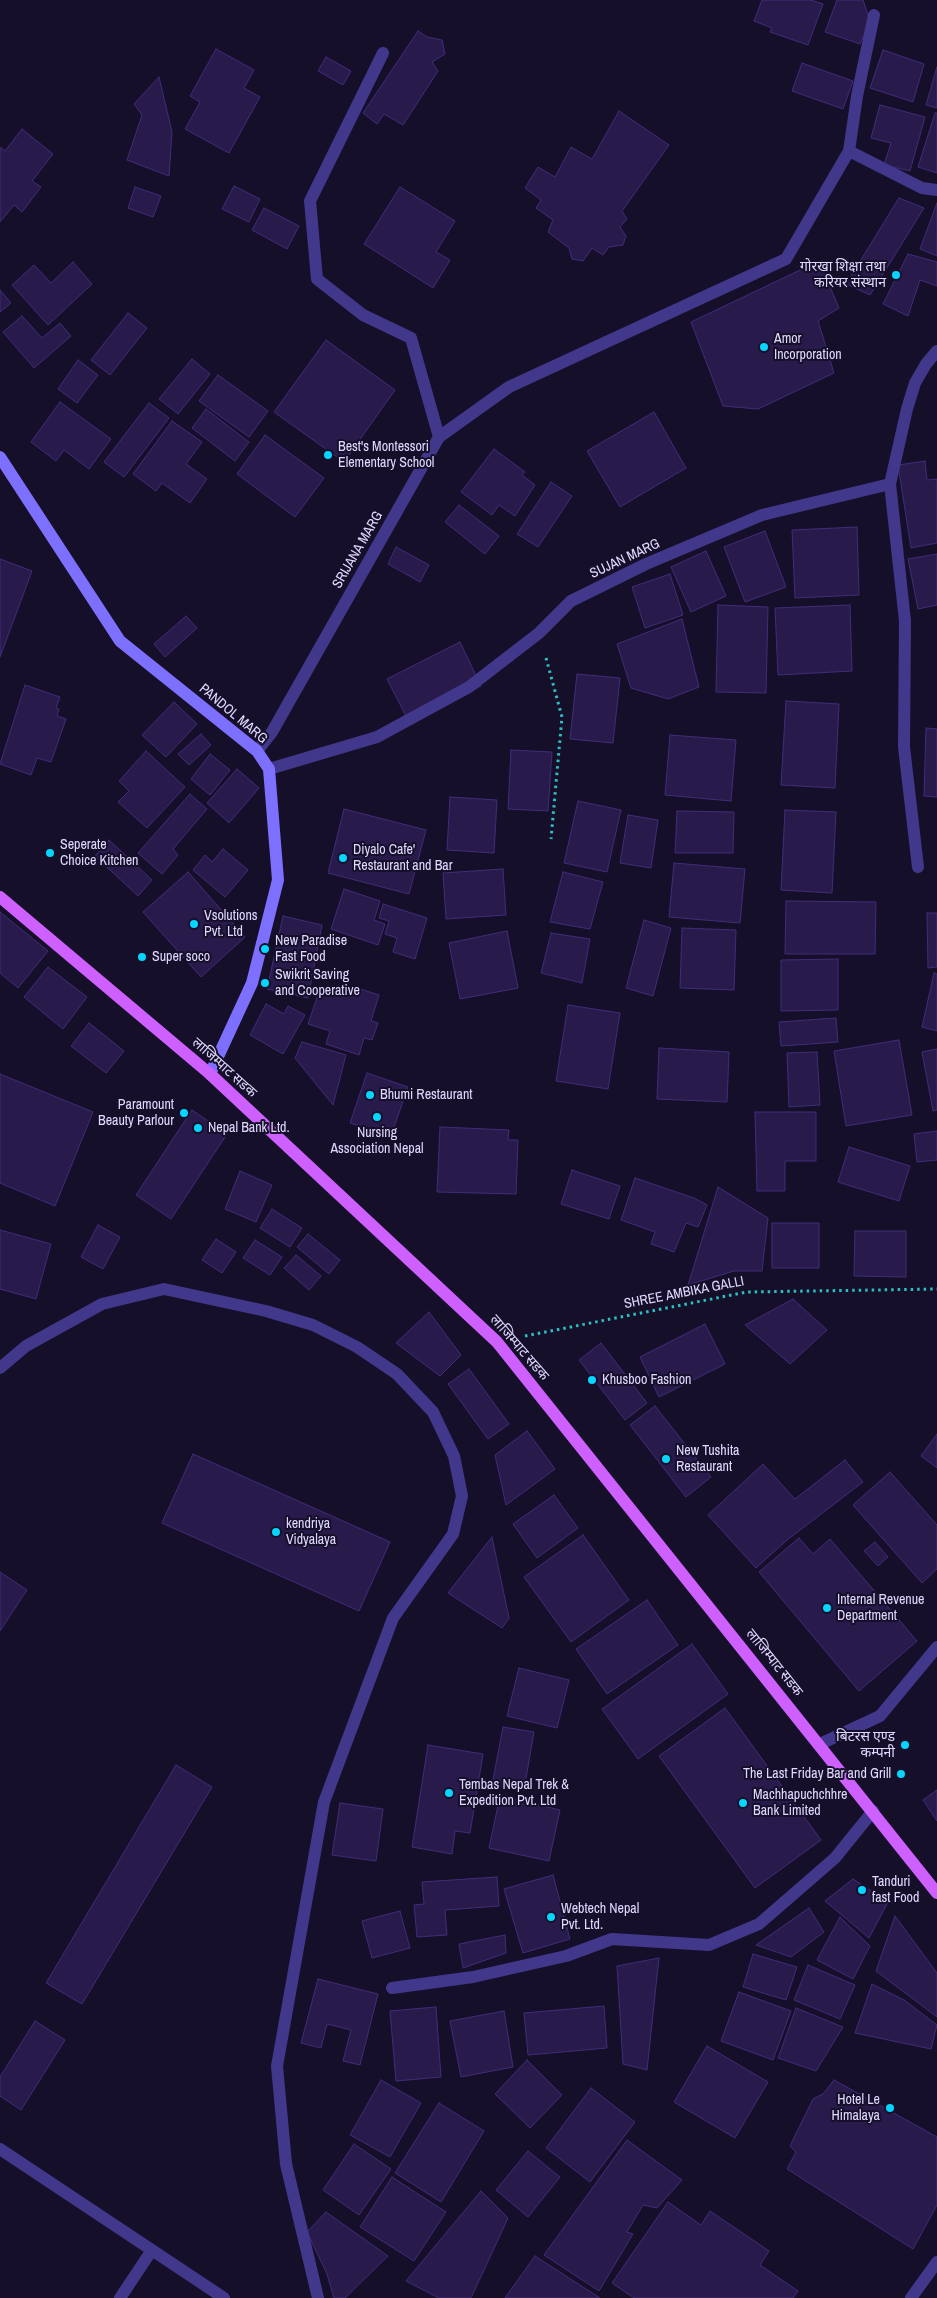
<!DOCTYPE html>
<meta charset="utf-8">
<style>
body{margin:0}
canvas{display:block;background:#160f2a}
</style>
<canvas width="937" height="2298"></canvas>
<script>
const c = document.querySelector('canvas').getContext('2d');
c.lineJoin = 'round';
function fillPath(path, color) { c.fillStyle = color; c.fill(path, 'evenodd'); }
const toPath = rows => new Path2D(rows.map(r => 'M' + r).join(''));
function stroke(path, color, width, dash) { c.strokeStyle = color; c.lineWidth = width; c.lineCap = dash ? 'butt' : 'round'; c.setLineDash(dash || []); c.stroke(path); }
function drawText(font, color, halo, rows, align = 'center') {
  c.font = font + ' "Archivo Narrow","Noto Sans Devanagari",sans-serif'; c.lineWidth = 4; c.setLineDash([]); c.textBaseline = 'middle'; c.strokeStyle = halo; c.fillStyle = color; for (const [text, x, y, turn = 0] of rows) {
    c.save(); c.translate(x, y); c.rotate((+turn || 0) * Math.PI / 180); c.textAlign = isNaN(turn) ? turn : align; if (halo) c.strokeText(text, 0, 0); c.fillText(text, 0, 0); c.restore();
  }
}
const building = toPath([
 [762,0,811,0,823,4,808,45,770,32,772,28,754,21,762,0],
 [837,0,863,0,870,21,860,44,825,32,837,0],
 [418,31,427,37,442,40,445,54,432,62,438,71,403,125,384,114,377,124,363,113,418,31],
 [216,49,254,70,244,88,260,97,229,153,185,129,200,102,190,96,216,49],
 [883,50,924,64,913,102,870,88,883,50],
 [326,57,351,71,343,85,318,71,326,57],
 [802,63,853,81,843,109,792,91,802,63],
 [937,67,937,108,926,105,937,67],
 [159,77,172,132,169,176,127,160,142,115,134,104,159,77],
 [880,105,925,117,910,171,884,165,891,143,871,138,880,105],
 [619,111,669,145,622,211,627,219,620,227,626,236,623,245,609,247,603,255,592,248,583,261,572,259,569,248,548,232,553,220,536,208,541,200,525,188,538,167,555,177,571,147,592,159,619,111],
 [935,113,937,113,937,173,918,167,935,113],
 [22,129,53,154,32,181,41,187,22,212,14,205,0,222,0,147,5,151,22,129],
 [234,186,260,199,249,222,222,209,234,186],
 [135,187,161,196,153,217,128,208,135,187],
 [400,187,455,221,436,252,450,260,433,288,364,244,400,187],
 [899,198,924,208,870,295,846,284,899,198],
 [937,203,937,256,920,249,937,203],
 [264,208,299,226,287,249,252,230,264,208],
 [908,254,937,262,937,286,920,280,908,316,883,304,908,254],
 [819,261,839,308,818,321,834,373,758,409,723,406,691,322,819,261],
 [73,262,92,284,48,325,12,285,34,265,51,283,73,262],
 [0,290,11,303,0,312,0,290],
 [128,313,147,328,110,375,91,360,128,313],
 [22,316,42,338,60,323,71,336,34,368,3,332,22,316],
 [326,340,395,390,344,462,274,412,326,340],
 [192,359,210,374,178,414,159,399,192,359],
 [78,360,98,375,77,403,58,389,78,360],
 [218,375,268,411,249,437,199,401,218,375],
 [60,402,111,439,89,469,64,450,56,461,31,442,60,402],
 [149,403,169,418,124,477,104,462,149,403],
 [206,409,249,442,235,461,192,428,206,409],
 [654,412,686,468,620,507,587,451,654,412],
 [172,421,202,442,186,464,207,479,190,503,162,483,156,491,133,474,172,421],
 [265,435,324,478,295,517,237,474,265,435],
 [494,449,525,472,522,475,535,485,515,516,499,505,492,515,461,492,494,449],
 [925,461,927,480,937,479,937,543,911,548,898,465,925,461],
 [551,482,572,496,538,547,517,534,551,482],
 [459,505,499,536,485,554,445,522,459,505],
 [857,527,859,595,795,598,792,530,857,527],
 [765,531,786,587,745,602,724,547,765,531],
 [396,547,429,565,420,582,388,564,396,547],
 [706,551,726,596,691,612,671,567,706,551],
 [937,554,937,605,918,609,908,559,937,554],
 [0,559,32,571,0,657,0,559],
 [670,574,683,615,645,628,632,587,670,574],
 [718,605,768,607,766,693,716,692,718,605],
 [850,605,852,671,778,675,775,608,850,605],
 [186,616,197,628,165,657,154,644,186,616],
 [682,619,699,687,668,699,631,688,617,644,682,619],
 [460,642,481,686,409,722,387,679,460,642],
 [577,674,620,678,613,743,570,739,577,674],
 [25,685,60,697,56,708,59,709,57,716,66,719,51,762,37,758,31,775,0,764,25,685],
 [786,701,839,704,835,788,781,785,786,701],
 [174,702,197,724,166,757,142,735,174,702],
 [926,728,937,729,937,797,924,796,926,728],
 [201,734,211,745,189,765,178,754,201,734],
 [670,735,736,740,731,801,665,795,670,735],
 [511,750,552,752,548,811,508,809,511,750],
 [146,751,185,787,147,828,118,802,129,791,119,781,146,751],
 [210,754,230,770,210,795,191,779,210,754],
 [237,769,259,788,229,823,207,803,237,769],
 [190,794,207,809,173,849,178,855,162,874,138,853,190,794],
 [450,797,497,800,494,853,447,850,450,797],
 [578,801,621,810,607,872,564,863,578,801],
 [344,809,426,830,409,894,328,873,344,809],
 [785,810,836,812,832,893,781,890,785,810],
 [677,811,734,812,733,853,675,853,677,811],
 [628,815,658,820,651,868,620,863,628,815],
 [109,840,152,880,138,896,95,856,109,840],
 [223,849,248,870,225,897,193,870,205,855,212,862,223,849],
 [674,863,745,869,740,923,669,917,674,863],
 [503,869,506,915,446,919,443,873,503,869],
 [188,872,245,937,201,977,143,912,188,872],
 [563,872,603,882,590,929,550,922,563,872],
 [344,889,380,901,374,920,385,924,378,945,331,929,344,889],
 [786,901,876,902,875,954,785,954,786,901],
 [383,904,427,918,415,959,393,952,397,938,385,934,389,921,379,918,383,904],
 [0,912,48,951,18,988,0,973,0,912],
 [927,913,937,913,937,967,928,968,927,913],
 [283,916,322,925,308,998,267,989,283,916],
 [644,920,671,928,653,996,626,988,644,920],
 [682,928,736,930,734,990,680,988,682,928],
 [507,931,518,988,460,999,449,943,507,931],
 [551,933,590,939,582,983,541,973,551,933],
 [838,959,838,1010,781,1011,781,960,838,959],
 [48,967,87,997,63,1029,24,997,48,967],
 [934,973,937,974,937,1031,922,1027,934,973],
 [321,986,351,996,354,987,379,995,371,1021,378,1023,372,1040,364,1038,359,1055,326,1044,330,1031,308,1024,321,986],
 [266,1004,284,1014,288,1006,305,1015,283,1054,250,1035,266,1004],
 [568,1005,620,1013,608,1089,556,1081,568,1005],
 [836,1018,838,1042,781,1046,779,1022,836,1018],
 [89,1023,124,1051,106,1073,71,1046,89,1023],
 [899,1040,912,1115,846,1126,834,1051,899,1040],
 [302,1042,346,1055,333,1105,295,1058,302,1042],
 [659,1048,729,1052,727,1102,657,1099,659,1048],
 [937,1049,937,1110,933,1111,922,1052,937,1049],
 [817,1052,820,1105,789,1107,787,1053,817,1052],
 [367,1073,408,1087,391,1136,350,1123,367,1073],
 [0,1074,93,1112,55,1206,0,1183,0,1074],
 [192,1110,227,1134,171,1219,136,1195,192,1110],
 [755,1112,816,1112,816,1161,785,1161,785,1191,757,1191,755,1112],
 [440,1127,509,1130,508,1140,518,1140,516,1194,437,1192,440,1127],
 [937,1131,937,1160,917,1162,914,1134,937,1131],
 [849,1147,910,1166,899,1201,838,1182,849,1147],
 [572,1170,620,1186,609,1219,561,1204,572,1170],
 [240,1171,272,1185,256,1222,225,1209,240,1171],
 [635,1178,694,1198,707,1205,698,1227,686,1223,674,1252,651,1244,655,1232,621,1220,635,1178],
 [718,1187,768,1218,762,1271,734,1271,688,1285,718,1187],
 [272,1209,302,1228,290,1247,260,1228,272,1209],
 [772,1223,819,1223,819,1268,772,1268,772,1223],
 [98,1225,120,1237,103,1269,81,1257,98,1225],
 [0,1230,51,1244,36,1299,0,1289,0,1230],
 [855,1231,906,1231,906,1277,854,1276,855,1231],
 [308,1234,340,1260,329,1274,297,1247,308,1234],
 [216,1239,236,1252,222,1273,202,1260,216,1239],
 [255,1240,282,1257,270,1275,243,1258,255,1240],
 [296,1255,321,1276,309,1290,284,1268,296,1255],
 [793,1299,827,1330,790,1364,745,1325,793,1299],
 [429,1312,461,1355,440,1376,396,1343,429,1312],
 [705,1324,725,1364,659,1397,640,1357,705,1324],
 [601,1343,647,1403,625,1420,579,1360,601,1343],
 [469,1369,509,1424,488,1439,448,1384,469,1369],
 [655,1406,711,1477,686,1497,630,1425,655,1406],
 [527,1431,555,1469,506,1505,495,1455,527,1431],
 [937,1434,937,1468,921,1456,937,1434],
 [193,1454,390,1542,359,1611,162,1523,193,1454],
 [845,1460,863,1482,787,1540,756,1568,708,1515,763,1464,795,1499,845,1460],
 [890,1472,937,1525,937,1569,922,1583,853,1505,890,1472],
 [554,1495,578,1528,537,1558,513,1524,554,1495],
 [583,1535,629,1600,571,1642,524,1577,583,1535],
 [492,1537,509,1618,502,1628,448,1593,492,1537],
 [799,1538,813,1554,830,1539,917,1641,859,1691,759,1572,799,1538],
 [875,1542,888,1557,878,1566,864,1551,875,1542],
 [0,1572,27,1590,0,1631,0,1572],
 [647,1600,678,1645,607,1694,576,1649,647,1600],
 [692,1644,728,1694,638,1759,602,1709,692,1644],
 [519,1668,569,1680,557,1728,507,1716,519,1668],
 [725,1708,821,1840,755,1888,659,1756,725,1708],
 [503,1727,534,1732,524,1790,492,1785,503,1727],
 [428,1745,483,1754,470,1833,455,1831,452,1854,412,1847,428,1745],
 [176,1765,212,1787,82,2004,46,1983,176,1765],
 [937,1790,937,1821,923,1800,937,1790],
 [500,1796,560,1810,549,1861,489,1848,500,1796],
 [340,1803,383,1809,376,1861,332,1855,340,1803],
 [553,1875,570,1939,523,1953,504,1889,553,1875],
 [497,1877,499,1906,445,1910,447,1935,417,1937,414,1905,424,1904,422,1882,497,1877],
 [853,1879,888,1902,869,1938,825,1901,853,1879],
 [809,1908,824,1932,791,1957,756,1945,809,1908],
 [400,1911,410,1948,372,1958,362,1921,400,1911],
 [895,1916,937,1973,937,2017,876,1971,895,1916],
 [840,1917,870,1946,853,1979,817,1960,840,1917],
 [505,1935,506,1953,463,1968,459,1944,505,1935],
 [753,1954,797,1967,786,2000,743,1987,753,1954],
 [659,1958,647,2070,623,2064,617,1966,659,1958],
 [808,1965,855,1985,840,2019,794,2000,808,1965],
 [318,1979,378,1994,360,2065,343,2061,351,2030,327,2024,321,2048,301,2043,318,1979],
 [872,1984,904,2000,937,2025,931,2049,855,2033,872,1984],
 [739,1992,791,2011,773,2060,721,2041,739,1992],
 [604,2006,607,2048,528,2055,524,2013,604,2006],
 [436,2007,441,2077,396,2081,390,2011,436,2007],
 [796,2008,843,2027,816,2071,778,2058,796,2008],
 [504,2011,513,2067,461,2077,450,2021,504,2011],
 [35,2021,65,2040,21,2110,0,2096,0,2077,35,2021],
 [707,2046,768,2082,735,2138,674,2102,707,2046],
 [527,2060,562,2095,530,2128,495,2094,527,2060],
 [381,2080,421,2103,390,2157,350,2135,381,2080],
 [834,2080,937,2137,937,2205,913,2249,787,2169,796,2152,790,2146,813,2099,823,2094,834,2080],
 [591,2088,635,2122,590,2182,546,2148,591,2088],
 [439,2103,484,2131,441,2202,395,2173,439,2103],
 [627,2140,682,2180,657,2208,643,2205,627,2232,633,2234,599,2291,544,2255,627,2140],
 [354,2144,391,2169,359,2215,323,2190,354,2144],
 [528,2151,560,2177,528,2217,496,2190,528,2151],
 [392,2177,446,2212,414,2261,360,2227,392,2177],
 [481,2191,508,2218,471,2298,439,2298,406,2281,481,2191],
 [668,2202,701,2225,710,2211,769,2251,760,2265,798,2291,793,2298,634,2298,612,2283,668,2202],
 [326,2212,388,2256,345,2298,334,2298,327,2274,307,2232,326,2212],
 [535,2256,600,2298,505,2298,535,2256]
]);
fillPath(building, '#281b4c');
stroke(building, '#402c79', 1);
stroke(toPath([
 [546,658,562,717,551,839],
 [525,1336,747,1292,937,1289]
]), '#2ac0c1', 3, [2.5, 4]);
stroke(toPath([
 [383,53,310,201,317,279,363,315,411,338,439,437],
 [890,484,905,621,904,747,918,867],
 [257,751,272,732,439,437,509,387,786,259,849,151],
 [120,2298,152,2250]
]), '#41388b', 12);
stroke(toPath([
 [874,15,857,96,849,151,922,188,937,190],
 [269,769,377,737,469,687,539,633,571,601,646,564,762,515,890,484,907,409,915,383,926,364,937,351],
 [0,1368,26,1346,102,1304,164,1289,266,1311,313,1325,357,1347,397,1374,433,1412,454,1456,462,1496,453,1534,393,1618,324,1802,277,2066,286,2164,318,2298],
 [820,1744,880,1716,937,1647],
 [392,1988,473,1977,566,1956,612,1939,709,1945,759,1924,835,1858,873,1811],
 [0,2149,224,2298],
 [911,2298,937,2262]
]), '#41388b', 12);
stroke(toPath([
 [0,457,120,641,257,751,269,769,278,880,252,983,210,1074]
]), '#7d70ff', 12);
stroke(toPath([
 [0,897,210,1074,497,1342,937,1893]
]), '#ce60ff', 12);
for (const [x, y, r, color] of [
 [896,275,5,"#05d5ff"],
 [764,347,5,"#05d5ff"],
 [328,455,5,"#05d5ff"],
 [50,853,5,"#05d5ff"],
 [343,858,5,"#05d5ff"],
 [194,924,5,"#05d5ff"],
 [265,949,5,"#05d5ff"],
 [142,957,5,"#05d5ff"],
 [265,983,5,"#05d5ff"],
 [370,1095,5,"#05d5ff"],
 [184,1113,5,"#05d5ff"],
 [377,1117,5,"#05d5ff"],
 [198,1128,5,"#05d5ff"],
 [592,1380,5,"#05d5ff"],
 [666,1459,5,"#05d5ff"],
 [276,1532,5,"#05d5ff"],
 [827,1608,5,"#05d5ff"],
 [905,1745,5,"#05d5ff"],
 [901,1774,5,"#05d5ff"],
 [449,1793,5,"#05d5ff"],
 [743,1803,5,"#05d5ff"],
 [862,1890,5,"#05d5ff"],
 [551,1917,5,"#05d5ff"],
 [890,2108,5,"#05d5ff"]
]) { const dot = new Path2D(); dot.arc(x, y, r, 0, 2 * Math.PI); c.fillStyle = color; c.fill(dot); stroke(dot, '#160f2a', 2); }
drawText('14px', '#e0d9ff', '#160f2a', [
 ["गोरखा शिक्षा तथा",886,267,"right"],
 ["करियर संस्थान",886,283,"right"],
 ["Amor",774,339],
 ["Incorporation",774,355],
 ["Best's Montessori",338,447],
 ["Elementary School",338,463],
 ["Seperate",60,845],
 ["Choice Kitchen",60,861],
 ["Diyalo Cafe'",353,850],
 ["Restaurant and Bar",353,866],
 ["Vsolutions",204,916],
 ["Pvt. Ltd",204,932],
 ["New Paradise",275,941],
 ["Fast Food",275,957],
 ["Super soco",152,957],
 ["Swikrit Saving",275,975],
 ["and Cooperative",275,991],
 ["Bhumi Restaurant",380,1095],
 ["Paramount",174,1105,"right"],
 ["Beauty Parlour",174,1121,"right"],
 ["Nepal Bank Ltd.",208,1128],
 ["Nursing",377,1133,"center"],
 ["Association Nepal",377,1149,"center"],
 ["Khusboo Fashion",602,1380],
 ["New Tushita",676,1451],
 ["Restaurant",676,1467],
 ["kendriya",286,1524],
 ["Vidyalaya",286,1540],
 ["Internal Revenue",837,1600],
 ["Department",837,1616],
 ["बिटरस एण्ड",895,1737,"right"],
 ["कम्पनी",895,1753,"right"],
 ["The Last Friday Bar and Grill",891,1774,"right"],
 ["Tembas Nepal Trek &",459,1785],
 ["Expedition Pvt. Ltd",459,1801],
 ["Machhapuchchhre",753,1795],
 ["Bank Limited",753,1811],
 ["Tanduri",872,1882],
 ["fast Food",872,1898],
 ["Webtech Nepal",561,1909],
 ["Pvt. Ltd.",561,1925],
 ["Hotel Le",880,2100,"right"],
 ["Himalaya",880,2116,"right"]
], 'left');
drawText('14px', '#e0d9ff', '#160f2a', [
 ["SRIJANA MARG",358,550,-60],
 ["SUJAN MARG",625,559,-25],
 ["PANDOL MARG",233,714,40],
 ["लाजिम्पाट सडक",224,1068,42],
 ["SHREE AMBIKA GALLI",684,1293,-11],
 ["लाजिम्पाट सडक",519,1348,49],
 ["लाजिम्पाट सडक",774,1663,51]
]);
</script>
